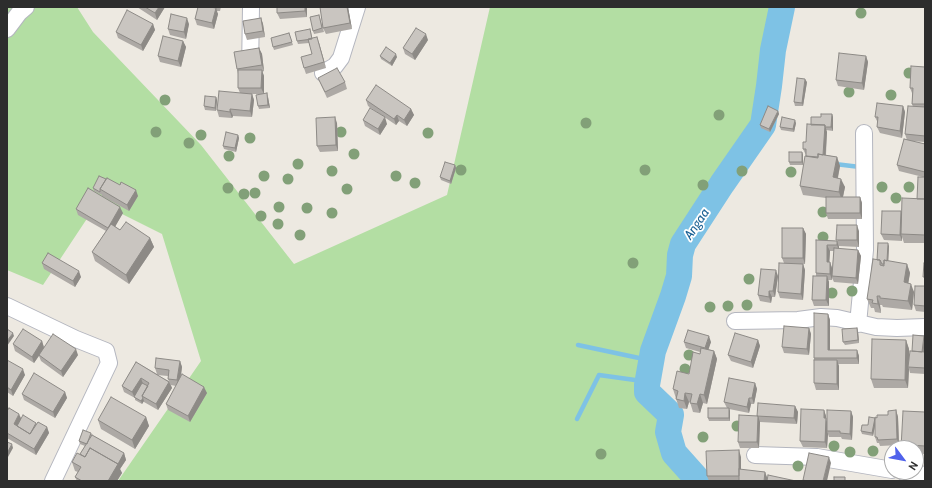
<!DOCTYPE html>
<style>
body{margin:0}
#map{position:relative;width:932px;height:488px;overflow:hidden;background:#ede9e1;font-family:Cabin,sans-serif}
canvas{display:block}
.frame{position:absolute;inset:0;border:8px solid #2d2d2d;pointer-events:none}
.north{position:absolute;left:884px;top:440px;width:40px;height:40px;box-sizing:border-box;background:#fff;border:1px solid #ababab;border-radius:50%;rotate:122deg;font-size:11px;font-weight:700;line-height:16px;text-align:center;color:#2d2d2d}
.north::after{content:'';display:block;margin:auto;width:14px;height:18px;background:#5062eb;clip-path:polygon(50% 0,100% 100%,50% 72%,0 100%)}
</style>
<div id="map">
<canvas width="932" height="488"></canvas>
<div class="frame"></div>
<div class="north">N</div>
</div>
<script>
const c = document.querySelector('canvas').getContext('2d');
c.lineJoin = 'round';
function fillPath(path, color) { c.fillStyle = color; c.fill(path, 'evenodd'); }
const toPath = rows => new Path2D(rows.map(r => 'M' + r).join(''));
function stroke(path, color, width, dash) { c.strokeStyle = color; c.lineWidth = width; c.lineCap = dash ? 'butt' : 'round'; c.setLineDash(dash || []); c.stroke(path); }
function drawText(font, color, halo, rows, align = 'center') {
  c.font = font + ' Cabin,sans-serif'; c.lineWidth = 3.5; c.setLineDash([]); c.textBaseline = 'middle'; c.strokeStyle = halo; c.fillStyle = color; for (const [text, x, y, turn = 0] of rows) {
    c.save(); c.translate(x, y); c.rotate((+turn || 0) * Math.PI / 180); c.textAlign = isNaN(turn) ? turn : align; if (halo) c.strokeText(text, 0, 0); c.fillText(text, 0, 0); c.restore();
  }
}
fillPath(toPath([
 [7,7,77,7,93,32,201,145,294,264,447,195,490,7,782,7,773,50,769,86,763,125,722,184,683,244,680,255,679,276,673,296,653,351,647,385,647,392,671,415,668,432,674,453,699,481,118,481,201,361,162,234,98,202,43,285,7,270]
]), '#b3dea3');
stroke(toPath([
 [835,164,860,167],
 [578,345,639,358],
 [577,419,599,375,635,380]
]), '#7ec2e5', 4.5);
stroke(toPath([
 [699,481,674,453,668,432,671,415,647,392,647,385,653,351,673,296,679,276,680,255,683,244,722,184,763,125,769,86,773,50,782,7]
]), '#7ec2e5', 26);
const street = toPath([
 [7,29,19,13,26,7],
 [250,71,251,7],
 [323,73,335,66,341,58,357,7],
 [7,306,76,339,106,351,109,363,53,481],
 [735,321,798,320,821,317,837,318,876,327,897,328,925,327],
 [858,324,865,250,864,133],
 [755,455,817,457,892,470],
 [904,472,925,475]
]);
stroke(street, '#b4b6bf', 18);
stroke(street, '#fff', 16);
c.fillStyle = '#82a078';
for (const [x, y] of [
 [861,13],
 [909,73],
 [849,92],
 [891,95],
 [165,100],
 [719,115],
 [586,123],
 [156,132],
 [341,132],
 [428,133],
 [201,135],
 [250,138],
 [189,143],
 [354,154],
 [229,156],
 [298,164],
 [461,170],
 [645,170],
 [332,171],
 [742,171],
 [791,172],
 [264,176],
 [396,176],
 [288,179],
 [415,183],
 [703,185],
 [882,187],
 [909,187],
 [228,188],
 [347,189],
 [255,193],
 [244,194],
 [896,198],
 [279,207],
 [307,208],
 [823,212],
 [332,213],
 [261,216],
 [278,224],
 [300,235],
 [823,237],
 [633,263],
 [749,279],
 [852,291],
 [832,293],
 [747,305],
 [728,306],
 [710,307],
 [689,355],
 [685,369],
 [737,426],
 [703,437],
 [834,446],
 [873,451],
 [850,452],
 [601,454],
 [798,466]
]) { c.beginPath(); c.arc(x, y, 5.5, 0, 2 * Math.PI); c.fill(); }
fillPath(toPath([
 [137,7,165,7,157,20],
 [198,7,221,7,220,11,216,11,218,14,214,29,197,25,195,19],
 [307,7,307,17,280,19,277,13],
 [320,7,348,7,352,29,326,34,323,28],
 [261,18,263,24,265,37,247,40,245,34],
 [320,18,324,32,314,34,313,31],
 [153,24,155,30,143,51,118,38,116,32],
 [189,24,186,39,170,35,168,29],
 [311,32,312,38,319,43,326,68,306,74,304,68,312,54,309,43,298,44,297,41],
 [289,33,293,45,274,50,273,47],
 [428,40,415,60,405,54,403,48],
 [183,41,186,47,181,67,160,62,158,56],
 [259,48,262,54,264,71,262,72,264,76,264,94,252,94,254,100,252,117,233,116,232,118,219,117,217,110,240,93,238,88,238,74,237,69],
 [380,56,397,57,392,66,381,59],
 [866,56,868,62,864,90,838,86,836,80],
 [925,67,925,142,911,141,925,144,925,243,904,243,902,237,902,241,884,240,881,234,901,211,902,214,917,199,923,177,899,171,897,165,907,140,905,134,913,107,912,104,912,93,910,88],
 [318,78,345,82,347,89,327,98],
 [807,82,803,106,795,106,794,102],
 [216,97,217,100,216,111,205,110,204,106],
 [268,97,270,108,259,109,258,106],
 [366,100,411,109,414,115,407,126,399,121,396,125,368,106],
 [903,106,905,112,902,138,880,133,877,127,878,123,875,117],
 [778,111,779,114,770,132,761,128,760,125],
 [832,114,833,117,833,131,826,130,827,132,826,155,837,157,840,166,838,178,845,187,843,197,860,197,862,203,862,219,828,219,826,213,826,198,803,195,800,186,806,155,803,149,806,142,811,125,821,117],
 [363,120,387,124,380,135,365,126],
 [337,123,338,151,320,152,317,146],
 [796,123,794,132,781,130,780,127],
 [238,135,239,138,236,152,224,149,223,146],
 [802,152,803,155,803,165,790,165,789,162],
 [455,165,456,168,451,184,441,180,440,177],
 [93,188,138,196,129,211,102,196,102,195,94,191],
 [76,209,123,213,115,226,120,230,150,238,154,247,129,284,95,261,92,252,106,231,78,215],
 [803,228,806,234,805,264,803,264,805,270,803,300,780,298,778,292,784,263,782,258],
 [859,231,859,247,839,246,839,249,858,250,861,256,858,284,834,282,832,278,832,280,828,280,829,282,829,306,814,306,812,300,816,276,816,240,836,241],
 [830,251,834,251,832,268,830,262,829,262],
 [889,246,888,261,907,264,910,273,908,283,914,292,912,310,883,307,882,305,880,305,881,313,875,312,874,308,871,308,867,299,877,260],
 [42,263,81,277,75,287,44,269],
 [778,276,775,297,772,297,771,303,760,301,758,295],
 [925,286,925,312,916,311,914,305],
 [828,314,830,320,830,350,857,350,859,356,859,364,838,364,839,366,839,390,816,390,814,383,814,358],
 [809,328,811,334,809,355,784,353,782,347],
 [857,328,858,331,859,343,845,345,843,342],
 [924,336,925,339,924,352,925,352,925,374,910,373,909,369,908,388,874,388,871,379,906,340,909,349,909,360,912,351],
 [758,340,760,346,753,368,731,361,728,355],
 [42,341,44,347,78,355,63,377,41,361,39,356,34,363,15,351,13,344],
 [684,342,711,342,708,349,714,351,717,359,707,404,703,403,700,413,693,412,690,402,689,402,687,409,679,408,673,389,689,374,700,354,700,352,686,348],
 [7,360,25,375,13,396,7,392],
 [180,361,182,367,181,377,207,393,190,422,168,410,166,404,176,386,171,385,172,388,158,410,144,402,144,401,142,404,135,400,135,398,124,392,122,386,136,362,157,374,155,368],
 [157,375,168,376,168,379,169,381],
 [755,383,757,389,754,404,751,404,749,413,729,409,730,411,730,421,709,421,708,418,727,408,724,402],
 [65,392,67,398,55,418,24,400,22,394],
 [795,406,798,412,797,424,760,422,759,448,740,448,738,442,757,416],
 [824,410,826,416,827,421,851,411,853,417,852,440,842,439,841,437,829,437,828,434,827,448,803,447,800,441],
 [896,410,898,417,899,445,880,446,879,443,877,443,875,437,875,426,873,436,862,434,861,431,875,418,888,415],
 [7,411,21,419,47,427,49,433,36,455,7,438],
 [925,412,925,454,916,454,916,448,901,448],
 [146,417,149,426,135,449,101,429,98,420],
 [91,433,92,435,124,453,126,460,120,469,122,473,117,481,77,481,75,477,78,472,75,471,72,462,80,454,85,446,80,444,79,441],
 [741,457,741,470,765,472,767,478,796,481,709,481,707,476]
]), '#ada9a5');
fillPath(toPath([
 [159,7,165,7,157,20,155,13],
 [305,7,307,7,307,17,305,11],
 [347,7,348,7,352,29,350,23],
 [216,8,218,14,214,29,212,23],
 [187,18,189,24,186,39,184,32],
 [261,18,263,24,265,37,263,31],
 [153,24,155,30,143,51,141,45],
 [426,34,428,40,415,60,412,54],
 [317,37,319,43,326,68,324,62],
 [183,41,186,47,181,67,178,61],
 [259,48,262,54,264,71,262,65],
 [396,54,397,57,392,66,390,63],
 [866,56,868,62,864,90,862,83],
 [262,70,264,76,264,94,261,88],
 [805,79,807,82,803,106,802,103],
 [267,93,268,97,270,108,268,105],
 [252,94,254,100,252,117,250,111],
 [216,97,217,100,216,111,215,108],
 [903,106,905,112,902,138,900,131],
 [230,109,233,116,232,118,230,112],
 [411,109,414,115,407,126,404,120],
 [778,111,779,114,770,132,769,129],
 [832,114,833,117,833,131,831,127],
 [397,115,399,121,396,125,394,119],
 [335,117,337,123,338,151,336,145],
 [385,117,387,124,380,135,378,129],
 [795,120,796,123,794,132,793,129],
 [825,125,827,132,825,163,823,157],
 [238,135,239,138,236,152,235,148],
 [802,152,803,155,803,165,802,162],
 [837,157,840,166,836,186,833,177],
 [455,165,456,168,451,184,450,181],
 [841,179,845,187,842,201,839,192],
 [136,190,138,196,129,211,127,205],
 [860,197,862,203,862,219,860,213],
 [120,207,123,213,111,234,108,228],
 [901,211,903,218,901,234,902,237,902,241,900,235],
 [857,225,859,231,859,247,857,240],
 [803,228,806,234,805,264,803,258],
 [150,238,154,247,129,284,126,275],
 [837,241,839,247,839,251,837,245],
 [888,243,889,246,888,267,887,264],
 [827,245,830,251,829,268,827,262],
 [858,250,861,256,858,284,856,278],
 [830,262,832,268,832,280,830,274],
 [803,264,805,270,803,300,801,294],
 [907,264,910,273,907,291,904,282],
 [776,270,778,276,775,297,773,291],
 [79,271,81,277,75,287,73,281],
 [827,276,829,282,829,306,826,300],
 [911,284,914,292,912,310,908,301],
 [769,291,772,297,771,303,769,297],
 [877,296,880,305,881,313,878,304],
 [828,314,830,320,830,356,828,350],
 [809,328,811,334,809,355,807,349],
 [857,328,858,331,859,343,858,340],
 [13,333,14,336,7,346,7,341],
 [709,336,711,342,707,354,705,348],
 [924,336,925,339,923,356,922,353],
 [758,340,760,346,753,368,751,362],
 [906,340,909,349,909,367,908,367,909,369,908,388,905,380],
 [42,341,44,348,34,363,32,357],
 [76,349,78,355,63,377,61,371],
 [857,350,859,356,859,364,857,358],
 [714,351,717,359,707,404,704,395],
 [837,360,839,366,839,390,837,384],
 [180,361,182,367,179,386,177,380],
 [23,369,25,375,13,396,11,390],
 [141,378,143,384,135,398,132,392],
 [169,382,172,388,158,410,156,404],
 [755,383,757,389,754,404,752,398],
 [204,387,207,393,190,422,188,416],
 [65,392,67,398,55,418,53,412],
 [685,393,689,402,687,409,684,401],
 [700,394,703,403,700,413,697,404],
 [143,398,144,401,142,404,141,401],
 [749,398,751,404,749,413,747,407],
 [795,406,798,412,797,424,794,418],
 [729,408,730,411,730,421,729,418],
 [824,410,826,416,826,420,828,424,827,431,828,434,827,448,825,442],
 [896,410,898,417,899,445,897,439],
 [851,411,853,417,852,440,850,434],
 [19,414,22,420,18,427,14,424],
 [758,416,760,422,759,448,757,442],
 [146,417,149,426,135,449,132,440],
 [875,418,876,421,873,436,872,433],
 [47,427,49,433,36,455,34,449],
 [12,444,13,448,8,457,7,453],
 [739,450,741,457,741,481,739,476],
 [124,453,126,460,120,469,122,473,117,481,108,481],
 [829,457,831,463,827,481,823,481],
 [765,472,768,480,768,481,764,481]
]), '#8d8a86');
const building = toPath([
 [145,7,159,7,155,13,145,7],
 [198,7,210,7,216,8,212,23,195,19,198,7],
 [277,7,305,7,305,11,277,13,277,7],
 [320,7,347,7,350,23,323,28,320,7],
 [127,10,153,24,141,45,116,32,127,10],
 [171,14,187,18,184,32,168,29,171,14],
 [319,15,322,28,313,31,310,17,319,15],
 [261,18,263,31,245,34,243,21,261,18],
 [416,28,426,34,412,54,403,48,416,28],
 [310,29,312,39,297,41,295,32,310,29],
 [289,33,292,42,273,47,271,38,289,33],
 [163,36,183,41,178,61,158,56,163,36],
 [317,37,324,62,304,68,301,57,312,54,308,39,317,37],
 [386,47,396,54,390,63,380,56,386,47],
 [259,48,262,65,237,69,234,52,259,48],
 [839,53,866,56,862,83,836,80,839,53],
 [911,66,925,67,925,104,912,104,913,88,910,88,911,66],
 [337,68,345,82,325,92,318,78,337,68],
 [238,70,262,70,261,88,238,88,238,70],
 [797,78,805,79,802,103,794,102,797,78],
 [376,85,411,109,404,120,397,115,394,119,366,100,376,85],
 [219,91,252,94,250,111,230,109,230,112,217,110,219,91],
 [267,93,268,105,258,106,256,95,267,93],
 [205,96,216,97,215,108,204,106,205,96],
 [877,103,903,106,900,131,877,127,878,117,875,117,877,103],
 [768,106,778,111,769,129,760,125,768,106],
 [908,106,925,107,925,136,905,134,908,106],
 [370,108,385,117,378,129,363,120,370,108],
 [821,114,832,114,831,127,825,127,825,125,811,125,811,117,821,117,821,114],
 [335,117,336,145,317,146,316,118,335,117],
 [782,117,795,120,793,129,780,127,782,117],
 [807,124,825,125,823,155,818,154,818,157,806,156,806,149,803,149,803,142,806,142,807,124],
 [226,132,238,135,235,148,223,146,226,132],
 [904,139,925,144,925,172,897,165,904,139],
 [789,152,802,152,802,162,789,162,789,152],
 [818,154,837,157,833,177,841,179,839,192,800,186,805,156,818,158,818,154],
 [445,162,455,165,450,181,440,177,445,162],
 [99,176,106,179,100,189,100,192,93,188,99,176],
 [918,177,925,177,925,199,917,199,918,177],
 [107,178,120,185,121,182,136,190,127,205,100,189,107,178],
 [88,188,120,207,108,228,76,209,88,188],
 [826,197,860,197,860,213,826,213,826,197],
 [902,198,925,199,925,235,901,234,902,198],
 [882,211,901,211,900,235,881,234,882,211],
 [126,222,150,238,126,275,92,252,111,224,120,230,126,222],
 [837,225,857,225,857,240,836,240,837,225],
 [782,228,803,228,803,258,782,258,782,228],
 [816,240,837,241,837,245,827,245,827,262,830,262,830,274,816,273,816,240],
 [878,243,888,243,887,261,884,260,884,264,882,264,880,260,877,260,878,243],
 [834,248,858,250,856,278,832,276,834,248],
 [48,253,79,271,73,281,42,263,48,253],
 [873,259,880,260,880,265,884,266,884,260,907,264,904,282,911,284,908,301,880,298,880,296,877,296,878,304,872,303,873,300,867,299,873,259],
 [779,263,803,264,801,294,778,292,779,263],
 [924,263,925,263,925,277,923,277,924,263],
 [761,269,776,270,773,291,769,291,769,297,758,295,761,269],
 [813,276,827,276,826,300,812,300,813,276],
 [915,286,925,286,925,306,914,305,915,286],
 [814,313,828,314,828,350,857,350,857,358,814,358,814,313],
 [784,326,809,328,807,349,782,347,784,326],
 [857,328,858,340,843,342,842,329,857,328],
 [7,329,13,333,7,341,7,329],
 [23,329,42,341,32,357,13,344,23,329],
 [688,330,709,336,705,348,684,342,688,330],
 [735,333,758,340,751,362,728,355,735,333],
 [53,334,76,349,61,371,39,355,53,334],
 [913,335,924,336,922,352,912,351,913,335],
 [872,339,906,340,905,380,871,379,872,339],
 [701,348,714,351,704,395,700,394,697,404,690,403,692,394,685,393,684,401,676,399,678,391,673,389,677,371,689,374,693,352,700,354,701,348],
 [910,351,925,352,925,368,908,367,910,351],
 [156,358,180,361,177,380,168,379,169,370,155,368,156,358],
 [7,360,23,369,11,390,7,387,7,360],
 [814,360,837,360,837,384,814,383,814,360],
 [136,362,169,382,156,404,142,396,149,383,141,378,132,392,122,386,136,362],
 [34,373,65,392,53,412,22,394,34,373],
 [182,374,204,387,188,416,166,404,182,374],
 [729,378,755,383,752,398,749,398,747,407,724,402,729,378],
 [142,383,148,386,142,396,143,398,141,401,134,397,142,383],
 [111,397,146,417,132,440,98,420,111,397],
 [758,403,795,406,794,418,757,416,758,403],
 [9,408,19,414,14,424,30,434,38,422,47,427,34,449,7,433,7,411,9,408],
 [708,408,729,408,729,418,708,418,708,408],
 [801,409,824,410,824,418,826,418,825,442,800,441,801,409],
 [827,410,851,411,850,434,840,433,840,431,827,431,827,410],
 [896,410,897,439,878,440,877,437,875,437,875,417,877,418,877,415,888,415,888,411,896,410],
 [903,411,925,412,925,446,909,445,909,448,901,448,903,411],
 [23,415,36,423,30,434,17,426,23,415],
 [739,415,758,416,757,442,738,442,739,415],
 [869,417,875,418,872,433,861,431,862,425,868,425,869,417],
 [83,430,91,433,87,444,79,441,83,430],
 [92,435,124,453,118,464,90,448,85,457,80,454,92,435],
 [7,442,12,444,7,453,7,442],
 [90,448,118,464,108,481,82,481,75,477,81,467,72,462,77,453,85,457,90,448],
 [739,450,739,476,707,476,706,451,739,450],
 [809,453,829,457,823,481,807,481,803,480,809,453],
 [739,469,765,472,764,481,739,481,739,469],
 [768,475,796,481,767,481,768,475],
 [834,477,845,477,845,481,834,481,834,477]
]);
fillPath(building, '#c9c5c0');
stroke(building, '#8d8a86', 1);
drawText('italic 13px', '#1a6194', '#fff', [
 ["Angaa",697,224,-56]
]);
</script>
